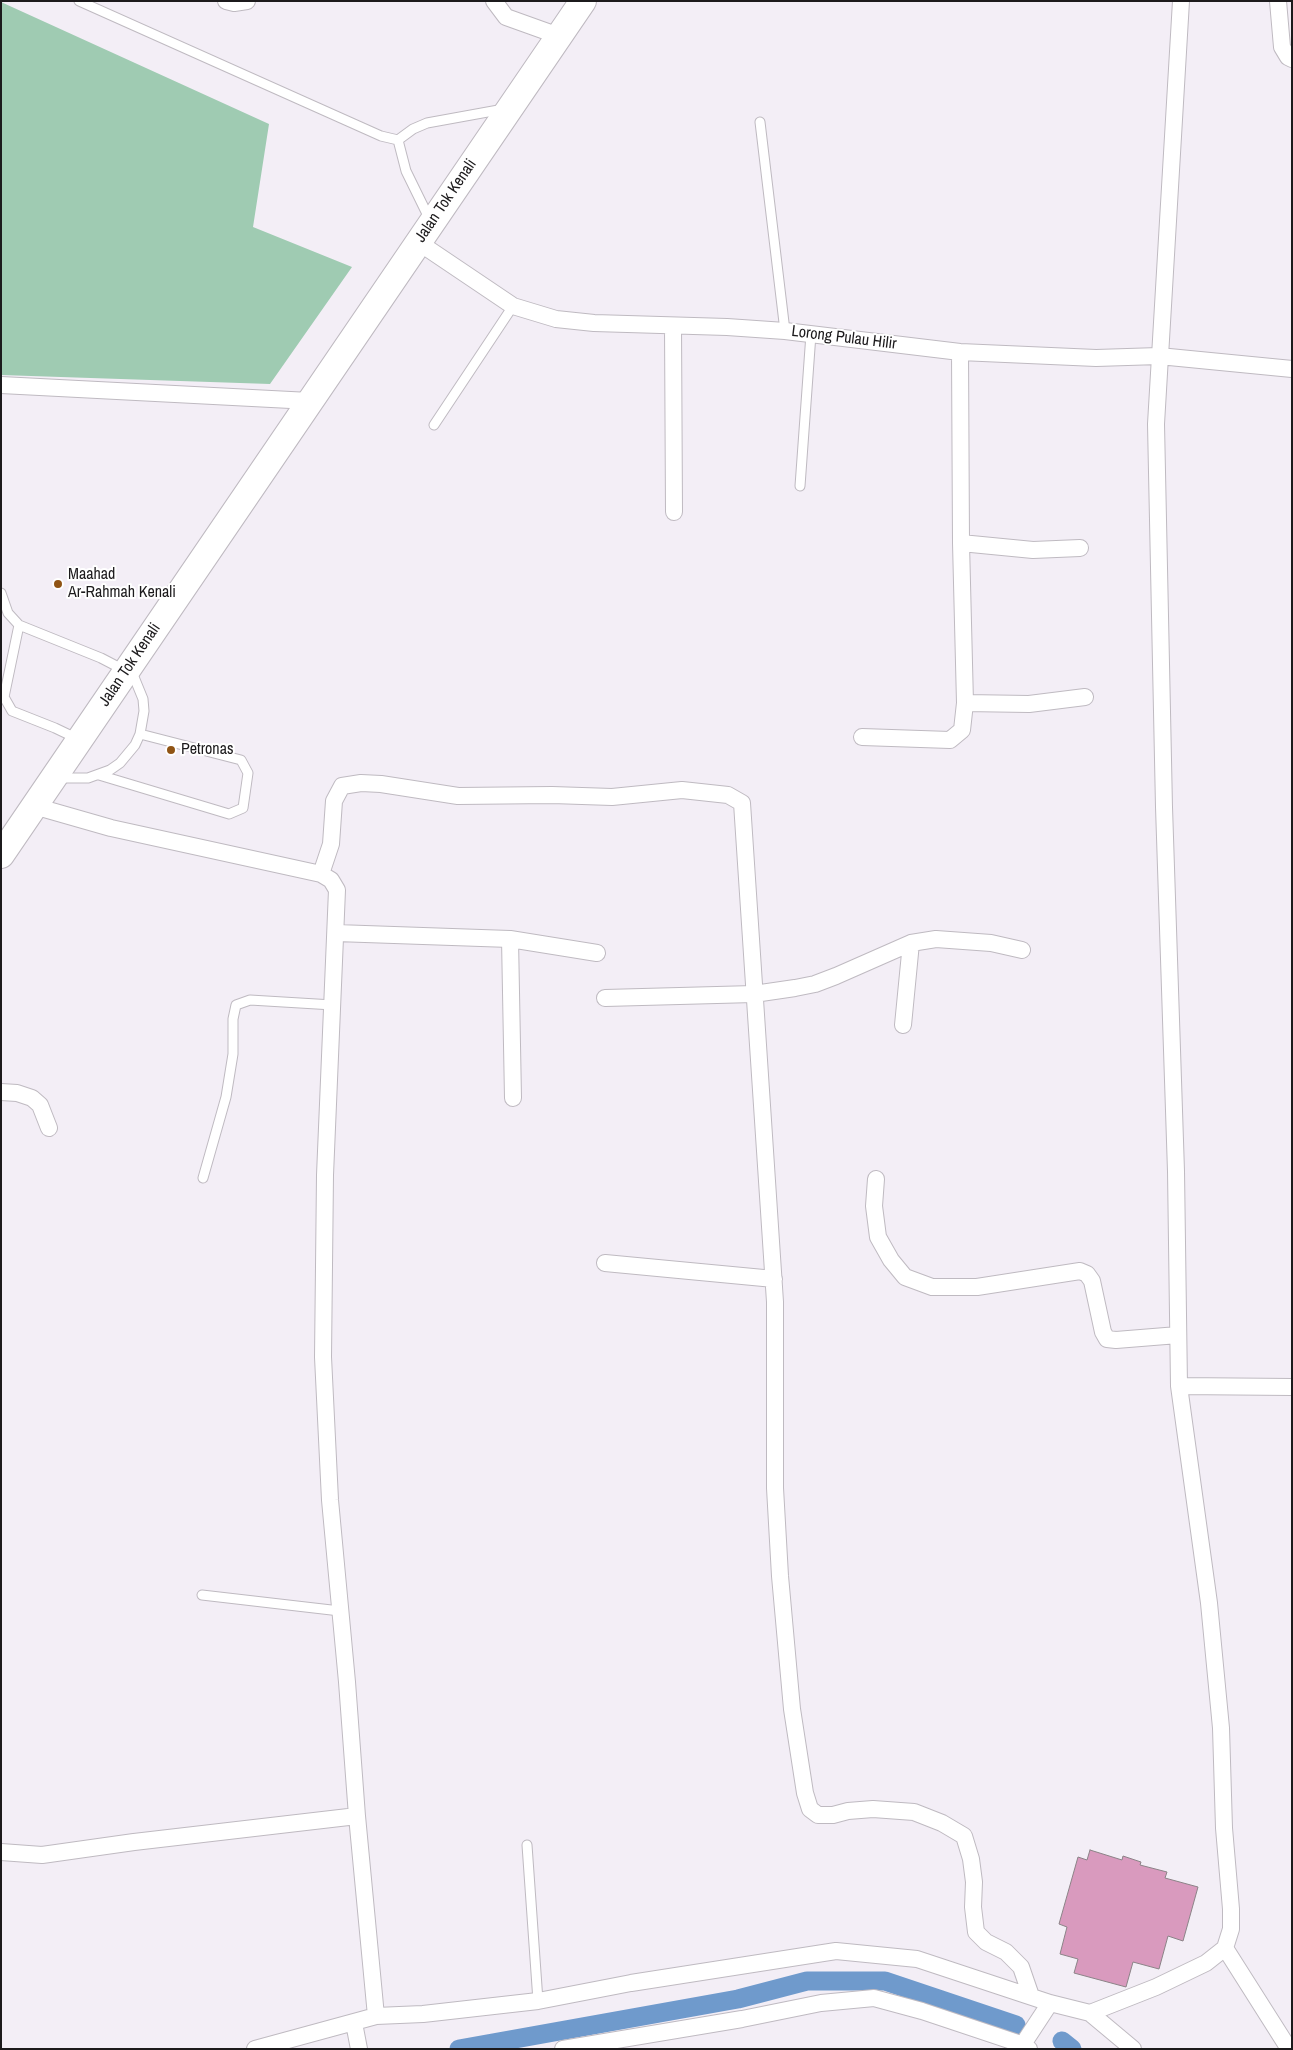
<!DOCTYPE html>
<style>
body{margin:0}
#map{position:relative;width:1293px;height:2050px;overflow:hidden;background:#f3eef6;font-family:"Archivo Narrow",sans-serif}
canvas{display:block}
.frame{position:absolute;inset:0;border:2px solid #1c1a1c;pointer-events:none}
</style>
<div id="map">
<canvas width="1293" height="2050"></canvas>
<div class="frame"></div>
</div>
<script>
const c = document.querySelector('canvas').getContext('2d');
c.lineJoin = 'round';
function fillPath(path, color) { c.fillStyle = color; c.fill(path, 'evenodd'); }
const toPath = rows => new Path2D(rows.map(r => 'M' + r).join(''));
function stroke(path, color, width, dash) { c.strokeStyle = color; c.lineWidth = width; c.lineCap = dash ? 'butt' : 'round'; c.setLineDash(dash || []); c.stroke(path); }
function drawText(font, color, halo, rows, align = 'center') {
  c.font = font + ' "Archivo Narrow",sans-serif'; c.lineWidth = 4; c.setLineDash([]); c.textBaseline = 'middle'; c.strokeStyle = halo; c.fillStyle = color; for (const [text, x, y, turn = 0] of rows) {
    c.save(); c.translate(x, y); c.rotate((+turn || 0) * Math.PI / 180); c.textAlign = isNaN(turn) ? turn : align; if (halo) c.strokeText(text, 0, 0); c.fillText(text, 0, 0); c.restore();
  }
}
fillPath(toPath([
 [1,2,269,124,253,227,352,267,270,384,1,375]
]), '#9fcbb2');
stroke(toPath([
 [1062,2041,1072,2049],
 [459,2049,738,1999,807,1981,885,1981,1016,2025]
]), '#6f9acc', 19);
const building = toPath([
 [1090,1850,1122,1860,1123,1856,1141,1862,1140,1865,1167,1872,1165,1878,1198,1887,1183,1941,1168,1936,1159,1969,1133,1962,1126,1987,1074,1973,1078,1959,1060,1954,1067,1927,1059,1924,1078,1857,1087,1860,1090,1850]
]);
fillPath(building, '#d99abe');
stroke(building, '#8b8387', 1);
const lane = toPath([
 [79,1,381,136,398,140],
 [760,122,785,331],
 [398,140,413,129,427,123,504,109],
 [398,140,406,171,430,220],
 [434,425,513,306],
 [800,486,811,334],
 [1,593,8,613,19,625],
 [59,774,64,778,88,778,110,770,120,763,135,745,140,734,144,711,143,699,134,677,126,671,101,658,19,625,4,697,12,711,55,728,78,739],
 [99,775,229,814,243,808,248,773,241,760,140,734],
 [203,1178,226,1097,233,1054,233,1019,236,1005,250,1000,333,1005],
 [202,1595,340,1611],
 [527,1845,538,2001]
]);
const street = toPath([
 [226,1,234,3,247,1],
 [494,1,506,17,559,36],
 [1278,1,1282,47,1288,57,1292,59],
 [418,242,513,306,556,319,594,323,727,327,785,331,960,352,1096,358,1159,356,1292,369],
 [673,326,674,512],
 [960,352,961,543,965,703,1029,704,1085,697],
 [1,385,310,401],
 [961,543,1033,550,1080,548],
 [862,737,950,740,962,730,965,703],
 [34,806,111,828,321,874,331,880,337,890,325,1175,323,1357,330,1500,347,1682,357,1816,376,2016],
 [321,874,331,844,334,801,342,786,361,783,381,784,458,796,552,795,612,797,682,790,728,795,742,803,775,1302,775,1488,780,1576,792,1709,805,1793,810,1809,818,1815,833,1815,848,1811,873,1809,914,1812,942,1823,964,1836,971,1859,974,1882,973,1907,976,1932,986,1942,1006,1952,1021,1967,1031,1996],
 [336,933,510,939,597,953],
 [510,939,513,1098],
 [605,998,754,994,795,988,815,984,836,976,911,943,936,939,991,943,1022,950],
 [903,1025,911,943],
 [1,1092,17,1093,32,1098,40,1105,49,1128],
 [876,1179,874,1206,878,1237,891,1260,905,1277,932,1287,977,1287,1080,1271,1087,1274,1092,1281,1103,1332,1107,1339,1116,1340,1178,1335],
 [605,1263,774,1279],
 [1179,1386,1292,1387],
 [1,1852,42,1855,134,1842,357,1816],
 [1225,1948,1289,2049],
 [1090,2013,1156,1987,1206,1963,1225,1948,1231,1929,1231,1909,1224,1828,1221,1728,1209,1603,1179,1386,1176,1171,1164,807,1156,424,1181,1],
 [354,2023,359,2049],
 [255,2049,376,2016,423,2014,538,2001,631,1983,836,1951,917,1959,1050,2003,1090,2013,1133,2049],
 [563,2049,742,2019,821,2003,874,1998,922,2011,1024,2045,1029,2049],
 [1022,2049,1027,2038,1050,2003]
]);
const primary = toPath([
 [1,855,583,1]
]);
stroke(lane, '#bfbac1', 11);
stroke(street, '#bfbac1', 18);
stroke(primary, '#bfbac1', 28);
stroke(lane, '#fff', 9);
stroke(street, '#fff', 16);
stroke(primary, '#fff', 26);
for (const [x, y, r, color] of [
 [58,584,5,"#905414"],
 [171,750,5,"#905414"]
]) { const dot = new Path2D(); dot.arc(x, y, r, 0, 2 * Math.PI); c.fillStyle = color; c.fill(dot); stroke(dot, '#fff', 2); }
drawText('16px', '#1c1a1c', '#fff', [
 ["Jalan Tok Kenali",446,201,-56],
 ["Lorong Pulau Hilir",844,338,7],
 ["Jalan Tok Kenali",130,665,-56]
]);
drawText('16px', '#1c1a1c', '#fff', [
 ["Maahad",68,575],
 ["Ar-Rahmah Kenali",68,593],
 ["Petronas",181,750]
], 'left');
</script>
